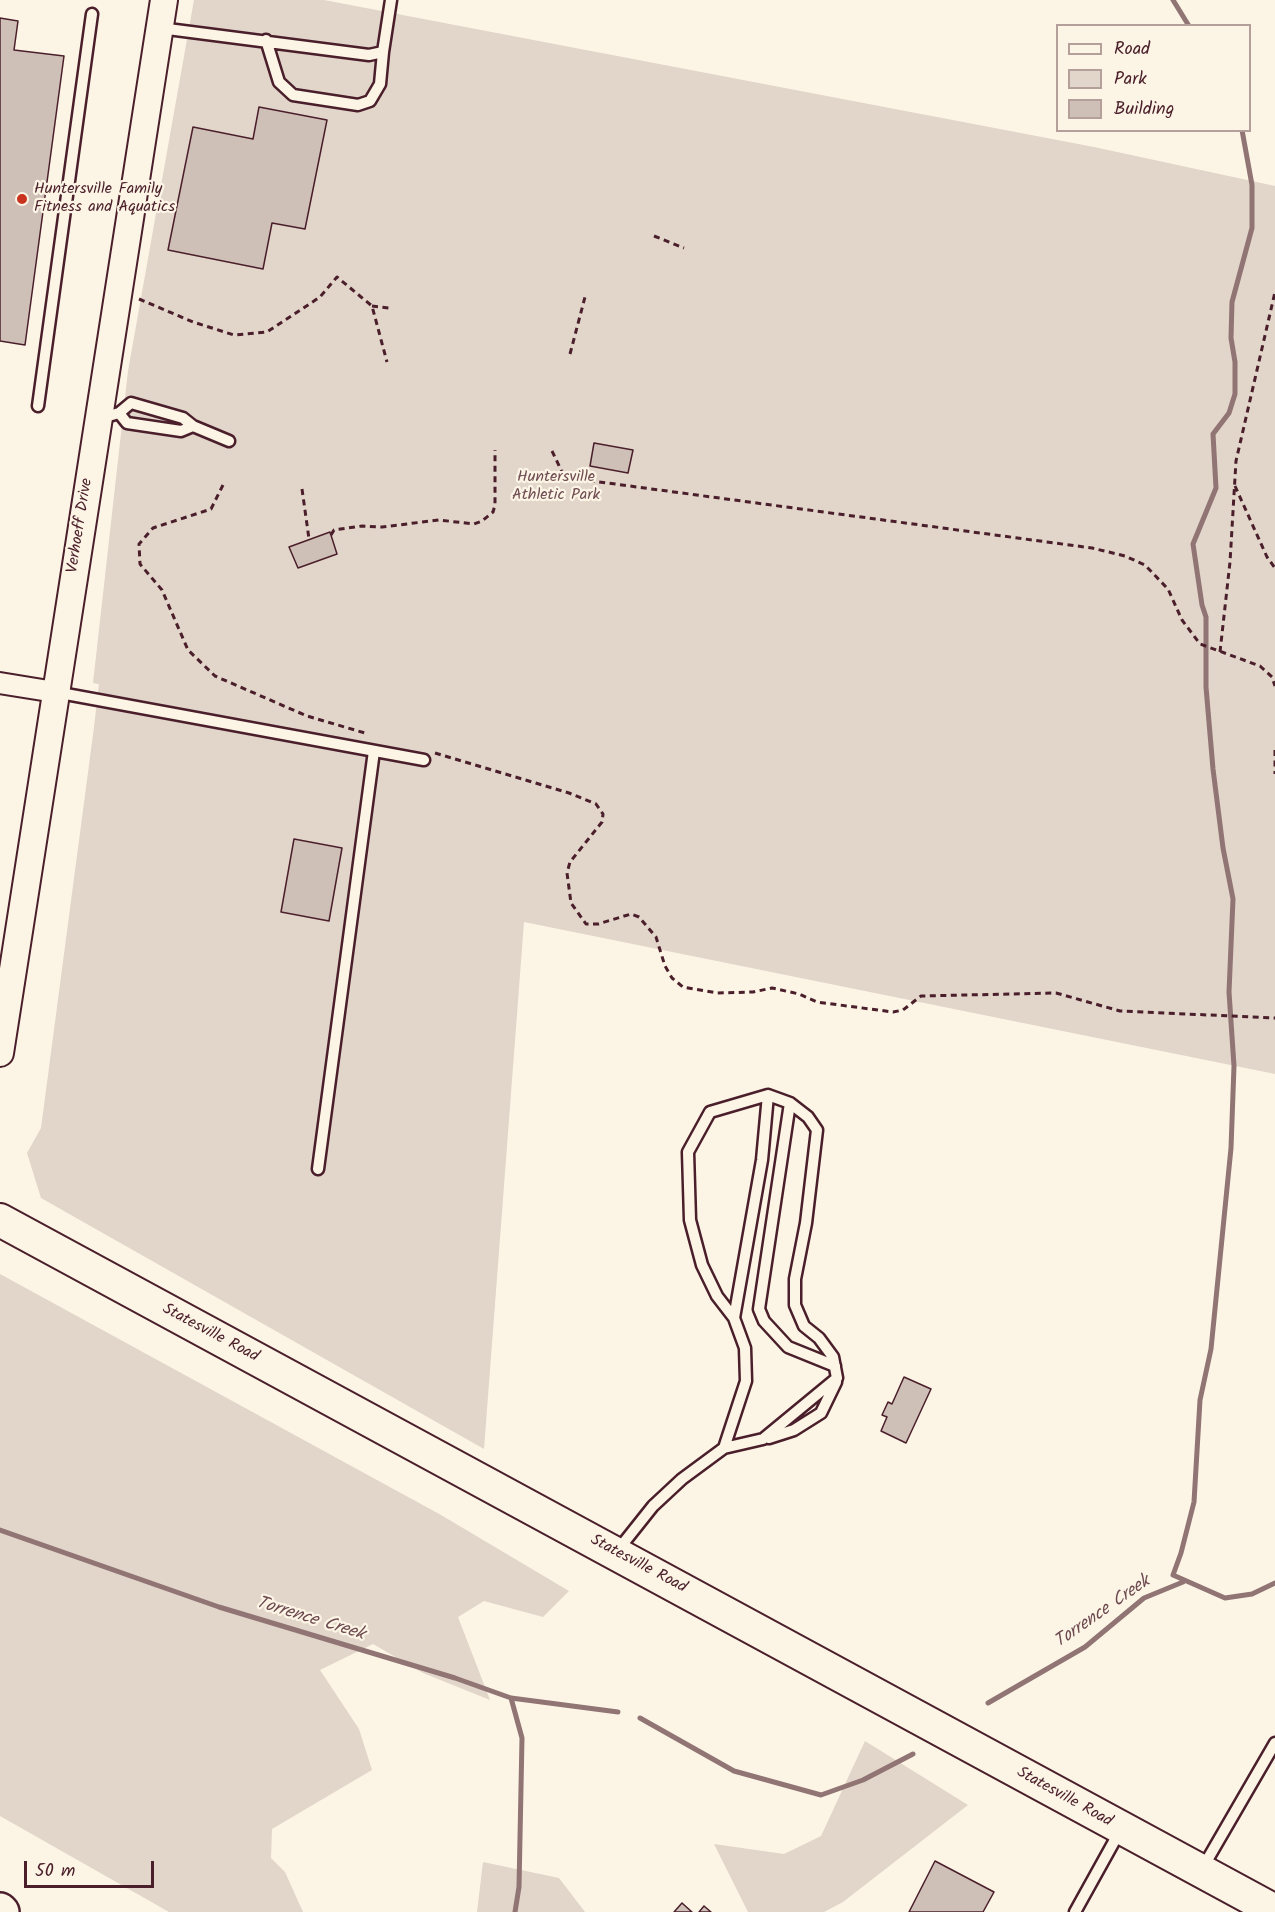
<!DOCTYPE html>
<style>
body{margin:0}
#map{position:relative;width:1275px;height:1912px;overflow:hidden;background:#fcf5e5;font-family:Kalam,sans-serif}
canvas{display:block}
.legend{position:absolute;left:1056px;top:24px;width:195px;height:108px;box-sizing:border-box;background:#fcf5e5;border:2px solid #b59f9b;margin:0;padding:8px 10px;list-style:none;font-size:18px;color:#4a1f2b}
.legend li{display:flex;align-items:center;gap:12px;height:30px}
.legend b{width:30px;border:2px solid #b59f9b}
.scale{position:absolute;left:24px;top:1861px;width:130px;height:27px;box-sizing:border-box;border:3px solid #4a1f2b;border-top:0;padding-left:8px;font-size:18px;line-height:21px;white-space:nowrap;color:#4a1f2b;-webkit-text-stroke:4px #fcf5e5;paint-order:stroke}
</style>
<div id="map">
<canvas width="1275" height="1912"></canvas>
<ul class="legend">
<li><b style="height:8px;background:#fcf5e5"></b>Road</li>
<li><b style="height:16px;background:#e2d5ca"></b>Park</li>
<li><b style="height:16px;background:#cfc0b7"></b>Building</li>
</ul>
<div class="scale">50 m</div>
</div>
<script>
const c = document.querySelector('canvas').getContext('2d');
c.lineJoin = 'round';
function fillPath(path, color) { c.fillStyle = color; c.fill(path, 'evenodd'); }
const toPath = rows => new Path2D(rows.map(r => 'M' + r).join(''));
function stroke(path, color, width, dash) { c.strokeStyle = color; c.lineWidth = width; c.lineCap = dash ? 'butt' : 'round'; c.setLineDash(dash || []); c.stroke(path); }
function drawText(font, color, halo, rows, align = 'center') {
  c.font = font + ' Kalam,sans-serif'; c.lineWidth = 4.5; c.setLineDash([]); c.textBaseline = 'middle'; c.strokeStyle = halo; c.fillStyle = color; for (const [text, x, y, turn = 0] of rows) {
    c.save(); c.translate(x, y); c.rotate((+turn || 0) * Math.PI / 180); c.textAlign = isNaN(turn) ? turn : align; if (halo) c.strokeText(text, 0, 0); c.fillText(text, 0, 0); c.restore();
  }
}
fillPath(toPath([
 [194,0,324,0,1094,147,1275,186,1275,1074,524,922,484,1449,41,1198,27,1153,41,1128,94,727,99,684,93,683,128,371],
 [0,1274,441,1515,569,1591,543,1617,484,1601,458,1617,490,1700,423,1673,373,1644,320,1670,359,1729,372,1770,272,1829,271,1858,285,1872,303,1912,169,1912,0,1816],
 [865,1741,968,1805,843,1902,824,1912,748,1912,714,1844,784,1854,821,1836],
 [483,1862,559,1878,585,1912,477,1912]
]), '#e2d5ca');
stroke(toPath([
 [1173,0,1189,26],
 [1242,130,1252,185,1252,228,1232,302,1231,338,1235,362,1235,394,1229,413,1213,434,1216,488,1193,544,1202,605,1206,617,1206,687,1213,769,1223,848,1233,899,1229,992,1234,1066,1231,1148,1211,1349,1200,1400,1194,1502,1181,1553,1173,1575,1225,1598,1252,1594,1275,1583],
 [0,1530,219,1607,455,1678,511,1698,618,1712],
 [511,1698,522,1738,519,1887,515,1912],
 [988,1703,1085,1647,1144,1598,1183,1582],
 [640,1718,734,1771,821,1795,863,1780,913,1754]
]), '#917474', 5);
const building = toPath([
 [0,18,18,21,14,50,64,56,25,345,0,341,0,18],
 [259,107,327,120,305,229,272,223,263,269,168,250,193,127,253,139,259,107],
 [594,443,633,450,628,473,590,466,594,443],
 [330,532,337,554,298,568,289,547,330,532],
 [294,839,342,848,329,921,281,912,294,839],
 [904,1377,931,1389,906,1443,881,1431,887,1417,882,1415,888,1402,892,1404,904,1377],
 [935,1861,994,1892,983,1912,909,1912,935,1861],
 [682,1903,692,1912,674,1912,682,1903],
 [704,1906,711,1912,699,1912,704,1906]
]);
fillPath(building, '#cfc0b7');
stroke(building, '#4a1f2b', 1.5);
const service = toPath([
 [160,28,369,55,383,52,391,0],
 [266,40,279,82,293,95,358,105,370,101,380,84,383,52],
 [38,406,92,14],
 [119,413,127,423,181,431,193,426],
 [98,419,119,413,131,403,183,418,193,426,229,441],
 [55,692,424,760],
 [790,1103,759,1309,764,1321,788,1347,835,1366],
 [318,1169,374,751],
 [734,1318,762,1160,768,1095],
 [769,1438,794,1430,821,1413,836,1382],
 [618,1550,653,1506,682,1479,724,1448,763,1439,837,1378,833,1357,819,1338,804,1326,795,1305,795,1279,806,1223,817,1130,808,1117,790,1103,768,1095,710,1112,688,1152,690,1220,702,1265,717,1296,734,1318,745,1348,746,1381,724,1448],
 [1202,1869,1275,1743],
 [1075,1912,1121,1829]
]);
const minor = toPath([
 [0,683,55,692]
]);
const tertiary = toPath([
 [0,1053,164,0]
]);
const primary = toPath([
 [0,1220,1275,1911]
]);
const motorway = toPath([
 [0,1910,2,1912]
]);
stroke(service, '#4a1f2b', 15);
stroke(minor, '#4a1f2b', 24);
stroke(tertiary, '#4a1f2b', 30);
stroke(primary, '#4a1f2b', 36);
stroke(motorway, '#4a1f2b', 38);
stroke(toPath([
 [654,236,684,248],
 [139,299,193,322,234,335,267,332,320,297,337,277,372,306,387,362],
 [372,306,389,308],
 [570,354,585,297],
 [552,451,563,474,570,478,1092,548,1125,556,1145,565,1168,589,1182,620,1200,644,1260,666,1272,677,1275,686],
 [223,485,211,509,153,528,139,544,140,564,162,590,188,650,215,676,307,716,365,733],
 [1235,486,1267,557,1275,568],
 [302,489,309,539],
 [331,535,334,530,362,526,382,527,439,520,474,524,482,521,493,512,495,505,495,450],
 [1220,652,1230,562,1236,461,1275,292],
 [1275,750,1275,774],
 [435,753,569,793,596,804,603,814,602,822,570,862,567,873,571,903,586,924,598,924,631,914,639,917,656,937,665,966,672,978,683,987,717,993,753,992,772,988,799,994,817,1002,893,1012,903,1010,921,996,1056,993,1120,1011,1275,1018]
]), '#4a1f2b', 3, [6, 4.5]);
stroke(service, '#fcf5e5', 10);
stroke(minor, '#fcf5e5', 20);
stroke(tertiary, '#fcf5e5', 26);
stroke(primary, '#fcf5e5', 32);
stroke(motorway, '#fcf5e5', 33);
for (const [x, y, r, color] of [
 [22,199,6,"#c8321e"]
]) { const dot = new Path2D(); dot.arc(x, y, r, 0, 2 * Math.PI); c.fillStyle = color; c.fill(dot); stroke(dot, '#fcf5e5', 2); }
drawText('16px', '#4a1f2b', '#fcf5e5', [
 ["Huntersville Family",34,190],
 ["Fitness and Aquatics",34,208]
], 'left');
drawText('16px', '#704c53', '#fcf5e5', [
 ["Huntersville",556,478],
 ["Athletic Park",556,496]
]);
drawText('16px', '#4a1f2b', '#fcf5e5', [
 ["Verhoeff Drive",81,526,-81],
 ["Statesville Road",210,1334,28],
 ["Statesville Road",638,1565,28],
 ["Statesville Road",1064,1798,29]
]);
drawText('italic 18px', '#6d4950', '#fcf5e5', [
 ["Torrence Creek",1103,1613,-35],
 ["Torrence Creek",310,1620,17]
]);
</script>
